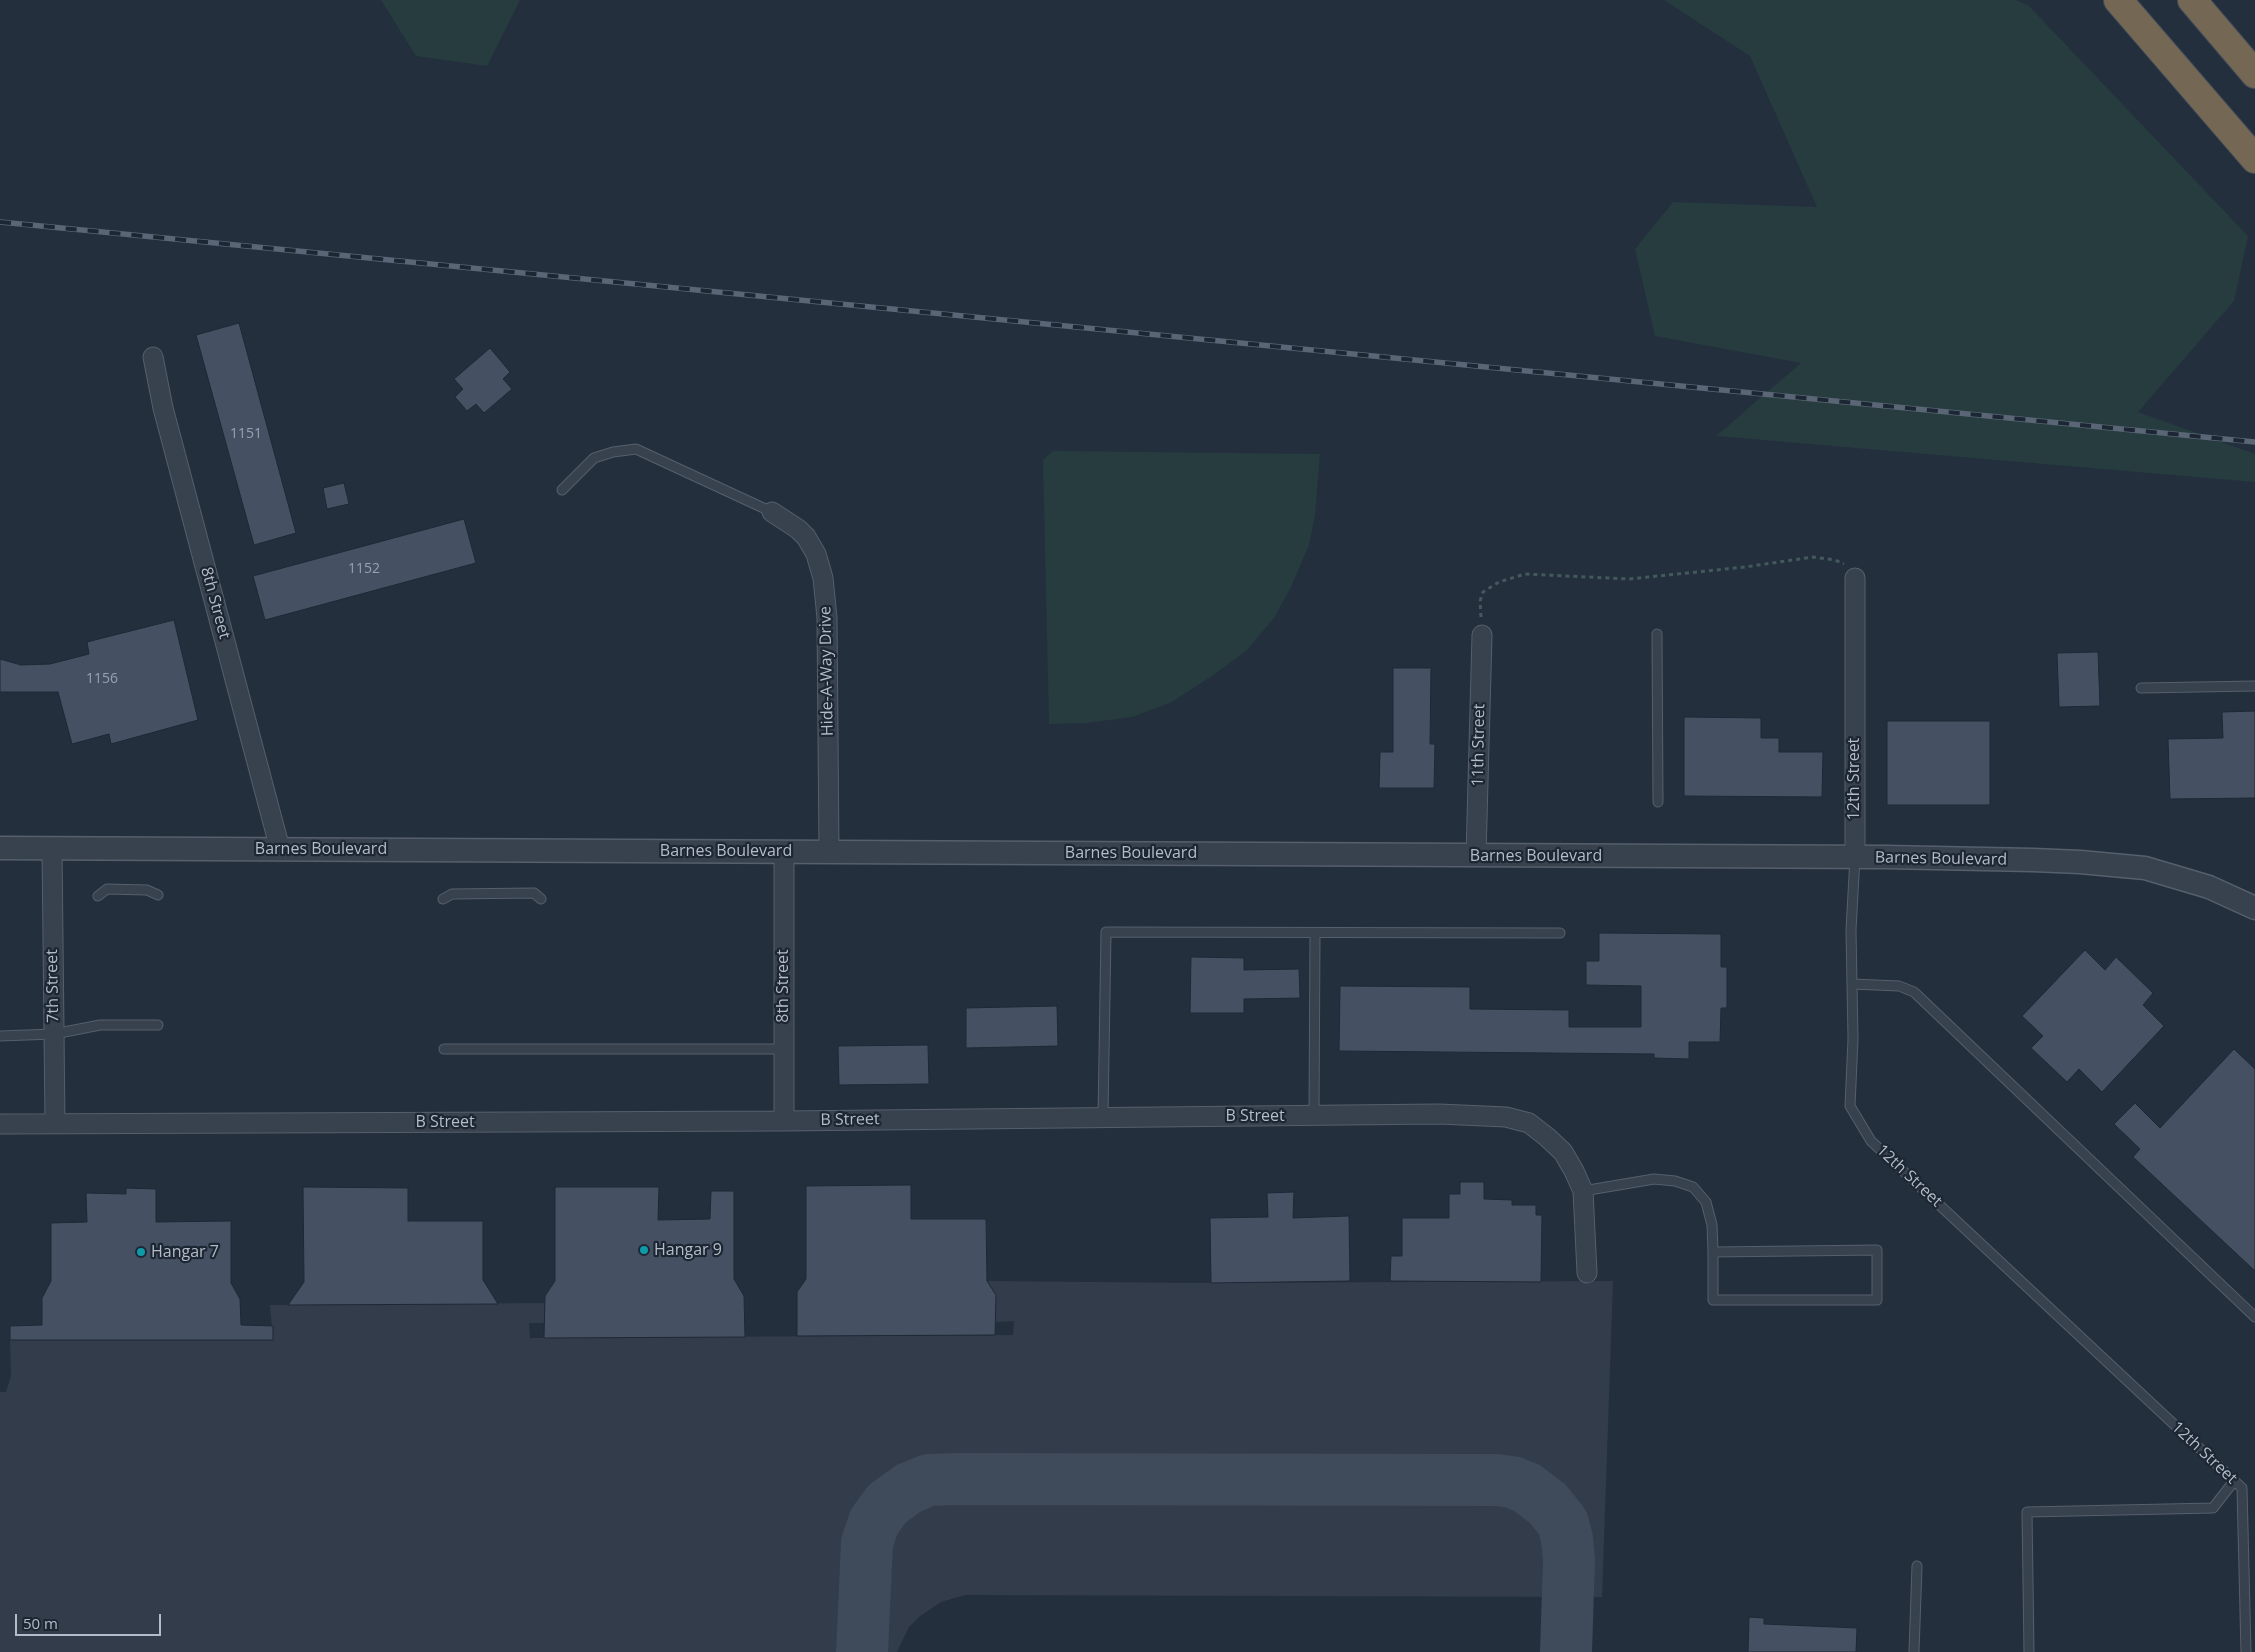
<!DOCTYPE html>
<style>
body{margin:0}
#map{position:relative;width:2255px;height:1652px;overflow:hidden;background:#242f3e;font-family:"Open Sans",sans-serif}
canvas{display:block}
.scale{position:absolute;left:15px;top:1614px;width:146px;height:22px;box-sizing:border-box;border:2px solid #b4bcc9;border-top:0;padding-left:6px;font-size:15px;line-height:18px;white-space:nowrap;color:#b4bcc9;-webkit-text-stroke:4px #1d2633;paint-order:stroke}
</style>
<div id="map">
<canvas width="2255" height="1652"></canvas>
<div class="scale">50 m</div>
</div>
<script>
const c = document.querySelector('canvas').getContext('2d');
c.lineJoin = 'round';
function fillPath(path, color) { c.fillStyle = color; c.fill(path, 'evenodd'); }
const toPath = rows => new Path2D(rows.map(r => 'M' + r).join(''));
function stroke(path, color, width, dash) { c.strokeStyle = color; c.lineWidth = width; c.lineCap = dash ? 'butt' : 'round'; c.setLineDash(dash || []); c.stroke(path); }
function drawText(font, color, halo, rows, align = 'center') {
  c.font = font + ' "Open Sans",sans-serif'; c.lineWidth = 4.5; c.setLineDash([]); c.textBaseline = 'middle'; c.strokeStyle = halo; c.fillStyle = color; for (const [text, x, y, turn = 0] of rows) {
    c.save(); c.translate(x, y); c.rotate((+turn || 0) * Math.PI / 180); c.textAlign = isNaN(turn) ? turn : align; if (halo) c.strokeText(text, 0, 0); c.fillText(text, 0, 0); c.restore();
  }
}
fillPath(toPath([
 [987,1281,1201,1283,1613,1281,1602,1597,965,1595,941,1602,920,1616,909,1627,897,1652,0,1652,0,1392,6,1392,11,1376,10,1340,273,1340,270,1305,545,1303,544,1323,529,1323,530,1338,1013,1335,1014,1321,996,1322,996,1295]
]), '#323c4b');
fillPath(toPath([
 [381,0,520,0,487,66,416,56],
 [1664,0,2016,0,2028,5,2248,236,2234,301,2138,412,2255,454,2255,482,1716,436,1801,363,1655,336,1635,249,1673,202,1817,207,1750,56],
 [1053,451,1320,454,1315,515,1309,545,1291,587,1274,618,1246,651,1212,676,1172,702,1132,717,1086,723,1049,724,1043,460]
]), '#263c3f');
stroke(toPath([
 [862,1652,867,1543,874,1522,887,1504,909,1488,929,1480,955,1479,1496,1480,1512,1482,1527,1488,1548,1504,1563,1523,1567,1539,1569,1560,1566,1652]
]), '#3f4a5a', 52);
const building = toPath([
 [239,323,296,533,254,545,196,335,239,323],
 [490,348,510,372,503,379,512,389,484,413,476,404,467,411,455,397,463,389,454,379,490,348],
 [344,483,349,504,327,509,323,488,344,483],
 [464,519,476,563,265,620,253,576,464,519],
 [174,620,198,720,111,744,109,734,72,744,58,692,0,692,0,659,21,665,50,664,89,654,87,642,174,620],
 [2098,652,2100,706,2059,707,2057,653,2098,652],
 [1393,668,1431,668,1430,744,1435,744,1434,788,1379,788,1380,752,1393,752,1393,668],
 [2255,711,2255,798,2170,799,2168,739,2223,738,2222,712,2255,711],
 [1684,717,1761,718,1761,738,1779,738,1779,752,1823,752,1822,797,1684,796,1684,717],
 [1887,721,1990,721,1990,805,1887,805,1887,721],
 [1599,933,1721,934,1721,967,1727,967,1727,1008,1721,1008,1720,1042,1689,1042,1689,1059,1654,1058,1654,1054,1339,1051,1340,986,1470,987,1470,1009,1569,1010,1569,1027,1641,1027,1641,986,1586,985,1586,961,1599,961,1599,933],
 [2085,950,2105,970,2116,957,2153,993,2143,1005,2164,1026,2102,1092,2079,1069,2067,1082,2031,1048,2043,1036,2022,1016,2085,950],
 [1191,957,1244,958,1244,970,1299,969,1300,998,1244,999,1244,1013,1190,1013,1191,957],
 [1057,1006,1058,1046,966,1048,966,1008,1057,1006],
 [928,1045,929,1084,839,1085,838,1046,928,1045],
 [2234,1049,2255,1069,2255,1271,2133,1157,2140,1149,2114,1124,2135,1103,2160,1128,2234,1049],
 [1460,1182,1484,1182,1484,1199,1512,1200,1512,1205,1536,1205,1536,1215,1542,1215,1541,1282,1390,1281,1391,1256,1402,1256,1402,1218,1449,1218,1449,1194,1460,1194,1460,1182],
 [911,1185,911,1219,986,1219,987,1281,996,1295,995,1335,797,1336,797,1292,806,1279,806,1186,911,1185],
 [303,1187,408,1188,408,1221,483,1221,483,1280,498,1304,288,1305,304,1282,303,1187],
 [555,1187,659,1187,658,1220,710,1219,711,1191,734,1191,734,1279,744,1296,745,1337,544,1338,545,1296,555,1281,555,1187],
 [126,1188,156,1189,156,1222,231,1221,231,1283,240,1299,241,1325,273,1326,273,1340,10,1340,10,1326,42,1325,42,1298,51,1281,51,1223,87,1222,86,1193,126,1194,126,1188],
 [1294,1192,1293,1218,1349,1216,1350,1281,1211,1283,1210,1218,1268,1217,1267,1193,1294,1192],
 [1749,1617,1764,1618,1764,1624,1857,1628,1856,1652,1748,1652,1749,1617]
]);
fillPath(building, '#455162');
stroke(building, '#1f2835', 1);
const service = toPath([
 [562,490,594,458,613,452,636,449,772,512],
 [1657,634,1658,802],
 [2141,688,2255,686],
 [1855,857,1851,930,1853,1039,1850,1106,1871,1141,2242,1488,2246,1652],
 [98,896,107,889,147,890,158,895],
 [443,899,452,894,534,893,541,899],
 [1852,984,1899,986,1914,992,2255,1317],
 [0,1036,54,1034,100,1025,158,1025],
 [444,1049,783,1049],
 [1314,1116,1315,934],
 [1103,1117,1106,932,1560,933],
 [1583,1191,1654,1179,1675,1181,1693,1187,1706,1202,1712,1225,1713,1252,1713,1300,1877,1300,1877,1250,1713,1252],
 [1914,1652,1917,1566],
 [2029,1652,2027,1512,2213,1508,2234,1481]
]);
const minor = toPath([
 [153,357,163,408,280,849],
 [772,512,798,529,806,537,816,554,823,578,827,618,829,851],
 [1855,578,1855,857],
 [52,848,55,1123],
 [784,851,784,1121],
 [1476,856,1482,635],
 [0,1124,784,1121,1439,1114,1506,1117,1529,1123,1547,1137,1563,1152,1574,1171,1583,1191,1587,1273]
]);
const tertiary = toPath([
 [0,848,1886,857,2033,860,2080,862,2145,868,2209,887,2255,908]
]);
const motorway = toPath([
 [2118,0,2255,159],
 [2192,0,2255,74]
]);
stroke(service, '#565f6c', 11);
stroke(minor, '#565f6c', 21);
stroke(tertiary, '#565f6c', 25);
stroke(motorway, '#434c59', 30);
stroke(toPath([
 [1481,617,1480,601,1483,592,1499,582,1525,574,1629,579,1745,567,1813,557,1835,560,1844,564]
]), '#44595c', 3, [4, 4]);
stroke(service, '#38414e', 9);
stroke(minor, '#38414e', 19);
stroke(tertiary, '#38414e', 22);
stroke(motorway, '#746855', 28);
const rail = toPath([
 [0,222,2255,442]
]);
stroke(rail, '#5a6575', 5.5);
stroke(rail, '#1d2633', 4, [11]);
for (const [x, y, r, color] of [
 [644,1250,5,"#0f9aa8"],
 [141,1252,5,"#0f9aa8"]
]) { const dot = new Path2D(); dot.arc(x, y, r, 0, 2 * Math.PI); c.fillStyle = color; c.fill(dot); stroke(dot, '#1d2633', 2); }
drawText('14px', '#98a1af', null, [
 ["1151",246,434],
 ["1152",364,569],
 ["1156",102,679]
]);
drawText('16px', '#b4bcc9', '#1d2633', [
 ["8th Street",215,603,75],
 ["Hide-A-Way Drive",827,671,-91],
 ["11th Street",1479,745,-89],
 ["12th Street",1854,779,-90],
 ["Barnes Boulevard",321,849],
 ["Barnes Boulevard",726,851],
 ["Barnes Boulevard",1131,853],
 ["Barnes Boulevard",1536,856],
 ["Barnes Boulevard",1941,859,1],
 ["7th Street",53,986,-91],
 ["8th Street",783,986,-90],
 ["B Street",1255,1116],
 ["B Street",850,1120,-1],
 ["B Street",445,1122],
 ["12th Street",1909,1176,43],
 ["12th Street",2204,1453,43]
]);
drawText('16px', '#b4bcc9', '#1d2633', [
 ["Hangar 9",654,1250],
 ["Hangar 7",151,1252]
], 'left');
</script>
